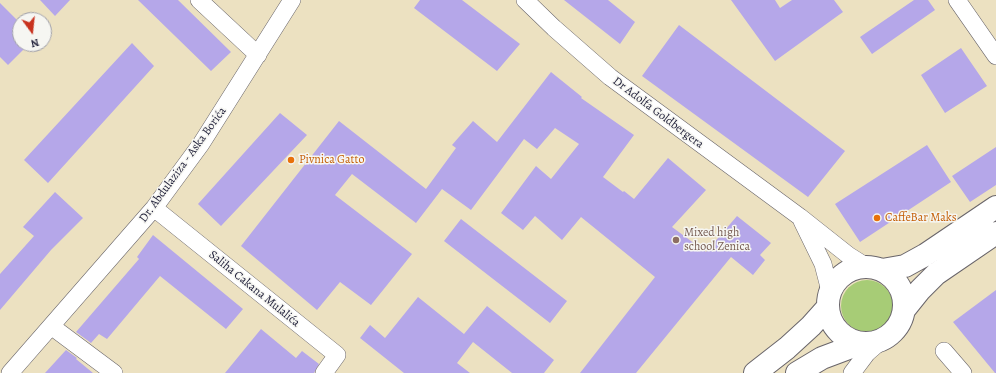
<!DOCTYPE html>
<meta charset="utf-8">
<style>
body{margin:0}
#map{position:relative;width:996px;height:373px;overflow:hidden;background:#ece1c1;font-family:Alegreya,serif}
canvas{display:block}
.north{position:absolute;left:12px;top:12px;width:40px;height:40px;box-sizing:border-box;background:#f6f6f2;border:1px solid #a1a1a9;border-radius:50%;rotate:165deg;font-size:11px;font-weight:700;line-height:16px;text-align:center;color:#22223b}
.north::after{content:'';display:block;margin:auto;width:14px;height:18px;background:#c8321e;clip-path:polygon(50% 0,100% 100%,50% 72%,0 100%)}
</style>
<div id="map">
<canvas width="996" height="373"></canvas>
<div class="north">N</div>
</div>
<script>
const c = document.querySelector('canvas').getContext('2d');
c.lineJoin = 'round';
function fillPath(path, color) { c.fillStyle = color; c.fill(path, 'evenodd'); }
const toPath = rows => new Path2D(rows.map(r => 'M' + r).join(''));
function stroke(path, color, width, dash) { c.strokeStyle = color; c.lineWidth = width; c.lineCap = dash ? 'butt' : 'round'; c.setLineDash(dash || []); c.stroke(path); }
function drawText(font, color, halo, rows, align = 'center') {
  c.font = font + ' Alegreya,serif'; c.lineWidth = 3; c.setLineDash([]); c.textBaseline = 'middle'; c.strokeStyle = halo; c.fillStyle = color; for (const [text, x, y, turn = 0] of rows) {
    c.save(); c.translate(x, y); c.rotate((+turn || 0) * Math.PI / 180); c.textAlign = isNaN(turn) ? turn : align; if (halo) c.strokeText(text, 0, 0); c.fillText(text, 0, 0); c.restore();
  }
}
fillPath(toPath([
 '841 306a26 26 0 1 1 52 0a26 26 0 1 1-52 0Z'
]), '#a7cc76');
fillPath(toPath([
 [40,0,70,0,55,16],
 [138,0,178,0,231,52,211,71],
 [420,0,462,0,520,44,497,71,414,8],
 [564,0,608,0,635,22,620,44],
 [731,0,775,0,780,8,792,0,834,0,843,12,775,61],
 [914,0,928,0,935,10,872,54,860,37],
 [0,3,20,23,20,44,29,44,8,65,0,57],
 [679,25,845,151,808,197,642,76],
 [132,43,154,66,48,183,24,160],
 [961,48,987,86,945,113,921,75],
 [551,72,582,97,581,98,634,135,603,177,623,192,624,191,634,199,668,158,706,190,672,227,706,252,737,216,771,243,760,255,765,260,753,275,731,257,636,373,580,373,655,277,581,217,562,240,535,216,523,230,501,213,536,166,551,179,579,144,555,128,537,149,524,139,471,210,442,189,416,223,352,174,335,195,412,254,371,305,340,282,317,310,241,246,339,121,426,189,456,148,452,145,473,121,497,142],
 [280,113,307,135,221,226,198,204],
 [927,145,951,182,860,242,835,204],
 [996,147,996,185,970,202,952,176],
 [55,192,83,218,51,250,0,310,0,274,34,236,23,227],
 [461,219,567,301,550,323,444,241],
 [153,235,243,309,226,329,160,276,107,339,99,334,91,343,76,332,139,259,137,257],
 [996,290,996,373,995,373,953,322],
 [418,297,464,334,487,306,554,360,544,373,512,373,473,342,457,363,470,373,404,373,360,338,370,325,385,338],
 [261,329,296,358,302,351,319,364,314,373,225,373],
 [66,350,77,358,76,359,93,373,45,373]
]), '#b5a7e9');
const street = toPath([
 [199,0,258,55],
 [525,0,554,28,610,77,800,217,848,255,867,267],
 [957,0,996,56],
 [154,208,337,355,324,373],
 [802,221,823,264,830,291],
 [51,326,114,373],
 [944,351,963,373],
 [10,373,154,208,201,144,292,0],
 [852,373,867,353,883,339]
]);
const secondary = toPath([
 '828 305a38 38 0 1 1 76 0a38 38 0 1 1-76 0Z',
 [882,270,905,266,925,255,996,207],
 [904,310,920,290,936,274,996,233],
 [755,373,787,348,811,326,828,307],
 [797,373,822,358,862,343]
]);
stroke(street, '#69656a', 18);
stroke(secondary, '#69656a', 24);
stroke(street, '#fff', 17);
stroke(secondary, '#fff', 22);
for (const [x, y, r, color] of [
 [291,160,4,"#e8710a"],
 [877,218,4,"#e8710a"],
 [676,240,4,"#8d6e63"]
]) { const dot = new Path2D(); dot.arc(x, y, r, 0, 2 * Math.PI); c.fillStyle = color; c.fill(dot); stroke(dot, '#f6f6f2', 1.5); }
drawText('12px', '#22223b', '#f6f6f2', [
 ["Dr Adolfa Goldbergera",658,113,37],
 ["Dr. Abdulaziza - Aska Borića",183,165,-54],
 ["Saliha Cakana Mulalića",254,289,39]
]);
drawText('12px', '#c56008', '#f6f6f2', [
 ["Pivnica Gatto",299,160],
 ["CaffeBar Maks",885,218]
], 'left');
drawText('12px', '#785e54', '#f6f6f2', [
 ["Mixed high",684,233],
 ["school Zenica",684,247]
], 'left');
</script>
